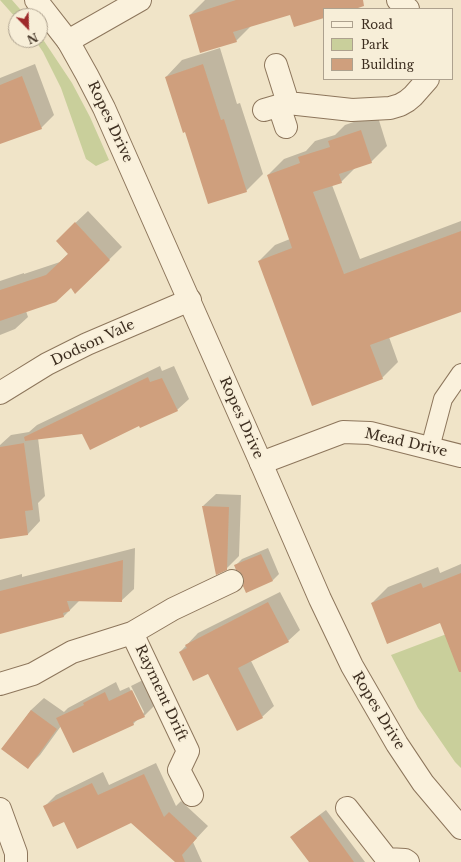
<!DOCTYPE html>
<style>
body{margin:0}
#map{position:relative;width:461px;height:862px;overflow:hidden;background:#f0e4c8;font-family:"Libre Baskerville",serif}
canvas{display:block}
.legend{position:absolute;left:323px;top:8px;width:130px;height:72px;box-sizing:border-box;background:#f7eed8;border:1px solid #ada18e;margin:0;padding:5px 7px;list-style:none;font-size:12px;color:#3d2e20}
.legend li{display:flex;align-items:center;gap:8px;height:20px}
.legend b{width:20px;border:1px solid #ada18e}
.north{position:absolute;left:8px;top:8px;width:40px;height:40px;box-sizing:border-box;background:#f7eed8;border:1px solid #ada18e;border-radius:50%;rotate:157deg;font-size:11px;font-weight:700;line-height:16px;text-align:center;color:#3d2e20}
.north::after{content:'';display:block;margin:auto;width:14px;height:18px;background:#9e2a2b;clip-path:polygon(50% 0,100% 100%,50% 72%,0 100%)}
</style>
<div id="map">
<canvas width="461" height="862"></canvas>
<ul class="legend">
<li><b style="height:5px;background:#faf1dc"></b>Road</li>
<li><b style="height:11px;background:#c9cf9b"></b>Park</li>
<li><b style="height:11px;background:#cf9f7d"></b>Building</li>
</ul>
<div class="north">N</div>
</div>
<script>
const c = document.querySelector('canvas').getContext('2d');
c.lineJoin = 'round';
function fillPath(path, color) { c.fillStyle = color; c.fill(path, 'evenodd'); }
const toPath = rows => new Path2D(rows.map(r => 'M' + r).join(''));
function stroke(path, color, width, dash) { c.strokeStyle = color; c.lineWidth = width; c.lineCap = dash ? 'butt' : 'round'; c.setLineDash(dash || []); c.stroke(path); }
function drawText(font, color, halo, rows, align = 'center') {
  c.font = font + ' "Libre Baskerville",serif'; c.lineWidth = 3; c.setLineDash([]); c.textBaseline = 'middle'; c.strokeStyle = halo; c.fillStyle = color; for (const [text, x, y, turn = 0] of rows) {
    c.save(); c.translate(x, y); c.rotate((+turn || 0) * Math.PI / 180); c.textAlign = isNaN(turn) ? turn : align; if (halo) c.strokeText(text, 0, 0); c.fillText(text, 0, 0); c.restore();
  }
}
fillPath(toPath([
 [0,0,12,0,26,16,16,16,16,18],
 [40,35,72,83,90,117,109,160,96,166,86,159,61,88,43,52,35,40,40,40],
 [461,631,461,768,455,762,418,708,391,655,444,635]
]), '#c9cf9b');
fillPath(toPath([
 [205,0,345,0,336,9,324,9,324,17,290,13,252,25,236,41,190,15],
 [220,48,237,104,240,103,263,174,246,191,186,131,166,77,182,60],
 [35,64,54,115,41,128,0,143,0,78],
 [377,114,387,146,371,162,356,167,341,182,332,185,360,259,461,221,461,311,389,337,398,362,382,378,259,261,275,245,290,239,268,175,284,159,306,151,315,141,335,135,345,125],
 [88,211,122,247,76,292,71,287,26,311,28,317,15,329,0,335,0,281,24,273,24,274,60,262,69,253,70,228],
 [160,366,162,371,174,366,189,399,177,410,140,425,38,438,45,496,38,503,40,521,28,534,0,538,0,445,11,435,29,432,37,425],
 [216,494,241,495,239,556,226,569,203,506],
 [135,548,134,589,121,601,80,600,64,616,0,630,0,580,22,574,22,577],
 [268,548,279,574,273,580,244,576,236,565,242,559],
 [461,564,461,625,441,622,372,603,388,587,438,567,440,573],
 [280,592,300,630,288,641,251,661,274,706,262,717,208,673,180,652,198,633],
 [143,680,155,705,144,716,139,718,133,724,61,726,40,755,28,767,3,749,31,710,44,698,64,712,68,708,116,682,120,691,129,687,143,714,144,712,131,686],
 [156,763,176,806,181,801,208,826,193,842,202,862,177,862,131,821,64,821,44,807,56,795,103,772,109,785],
 [326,810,365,862,310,862,292,837,298,831]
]), '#0003');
fillPath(toPath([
 [236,0,363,0,364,6,355,9,324,9,324,18,294,27,290,15,233,32,237,42,200,53,189,15],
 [203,64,221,120,224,119,247,192,208,204,185,132,183,133,165,77],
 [22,76,42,129,0,144,0,85],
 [361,130,372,163,339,174,342,183,313,192,344,274,461,231,461,312,370,345,383,379,312,406,258,261,292,248,267,175,300,163,298,157,330,147,328,141],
 [75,222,110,260,75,294,71,288,56,302,0,321,0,290,46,275,68,254,56,241],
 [148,377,150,382,162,378,178,411,140,428,139,426,90,450,82,434,25,441,24,437],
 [24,443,33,510,25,511,28,535,0,539,0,447],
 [202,506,229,507,227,570,216,575],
 [261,554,273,581,246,593,243,586,244,582,243,576,239,571,236,570,234,565],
 [123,560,122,602,67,601,70,611,63,613,64,617,0,634,0,591],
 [461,573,461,672,459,672,440,623,387,644,371,603,421,583,423,588],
 [268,602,289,642,238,668,263,718,237,731,208,674,193,681,179,652,187,648,185,645],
 [132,690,145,717,133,722,134,725,73,753,56,718,84,705,83,703,105,692,109,701],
 [31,710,57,729,28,769,1,749],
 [144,774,164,817,169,812,197,838,182,855,185,862,175,862,131,823,77,849,64,822,53,827,43,806,92,783,98,795],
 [320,815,354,862,309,862,290,837]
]), '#cf9f7d');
const service = toPath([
 [430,448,443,399,461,373]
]);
const minor = toPath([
 [398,0,408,9],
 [68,41,140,0],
 [276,65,288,103],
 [279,106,286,127],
 [264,110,288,103,352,110,390,108,400,105,407,101,413,96,428,79],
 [0,393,47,364,87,344,190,300],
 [261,463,343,432,370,433,461,456],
 [132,633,188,751,179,770,192,795],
 [0,684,33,674,72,652,132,633,173,609,232,581],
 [347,808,387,859,405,860,408,862],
 [0,809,16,853,16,862]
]);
const tertiary = toPath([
 [36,0,68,41,87,75,104,108,261,463,320,599,352,666,397,744,423,783,461,828]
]);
stroke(service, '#8d765c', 20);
stroke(minor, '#8d765c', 24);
stroke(tertiary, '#8d765c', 24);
stroke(service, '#faf1dc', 18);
stroke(minor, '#faf1dc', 22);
stroke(tertiary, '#faf1dc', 22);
drawText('14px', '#3d2e20', '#f7eed8', [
 ["Ropes Drive",110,122,65],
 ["Dodson Vale",93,343,-25],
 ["Ropes Drive",241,418,66],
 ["Mead Drive",406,443,13],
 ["Rayment Drift",161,693,65],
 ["Ropes Drive",378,711,59]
]);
</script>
